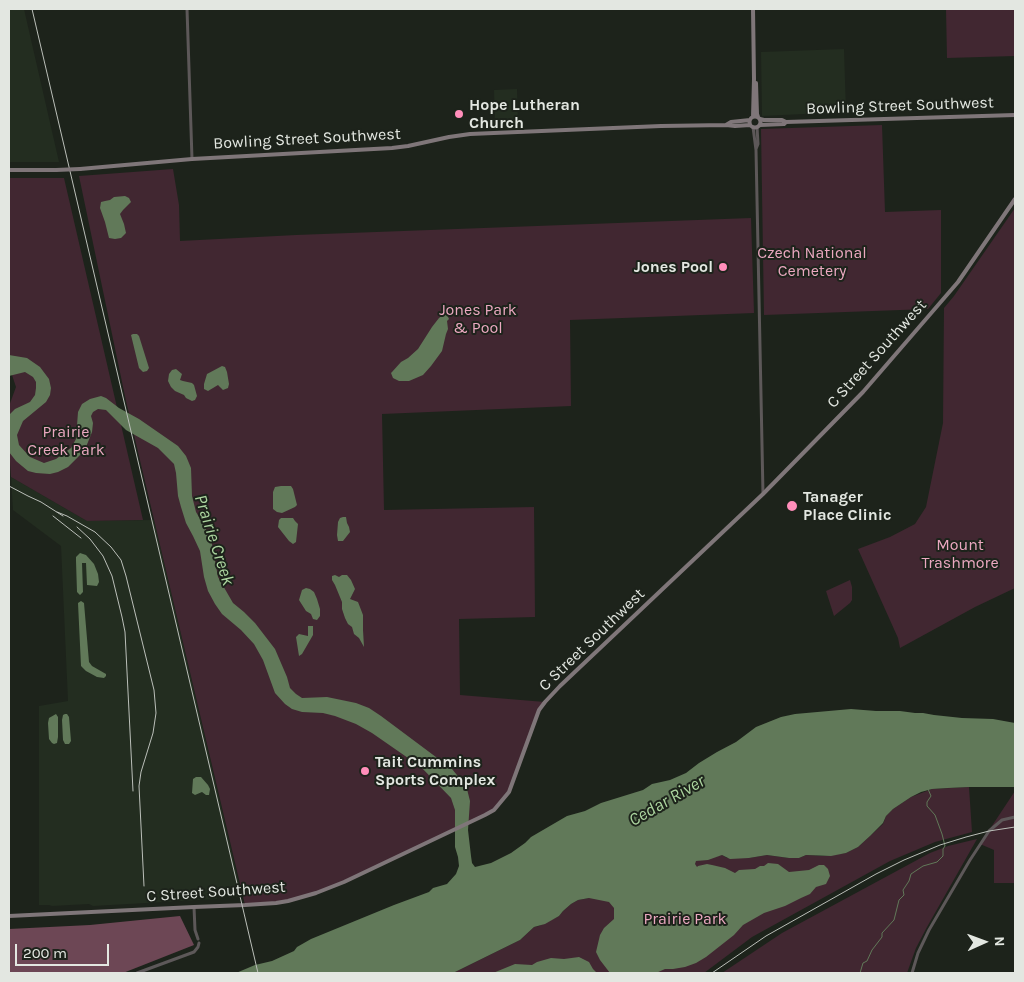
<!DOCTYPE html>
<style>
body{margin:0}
#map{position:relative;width:1024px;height:982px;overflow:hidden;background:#1d231b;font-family:Karla,sans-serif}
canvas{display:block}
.frame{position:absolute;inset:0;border:10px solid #e3e7e1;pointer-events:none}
.north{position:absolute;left:959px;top:917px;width:50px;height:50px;-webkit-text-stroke:4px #1d231b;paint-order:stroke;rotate:88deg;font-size:14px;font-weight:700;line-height:20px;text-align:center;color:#e3e7e1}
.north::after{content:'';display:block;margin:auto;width:18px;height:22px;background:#e3e7e1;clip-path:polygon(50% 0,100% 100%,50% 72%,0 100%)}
.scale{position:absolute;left:15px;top:944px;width:94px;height:22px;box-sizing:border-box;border:2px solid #e3e7e1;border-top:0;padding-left:6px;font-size:15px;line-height:18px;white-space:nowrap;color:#e3e7e1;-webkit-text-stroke:4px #1d231b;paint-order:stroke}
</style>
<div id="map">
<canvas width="1024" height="982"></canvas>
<div class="frame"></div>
<div class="north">N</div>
<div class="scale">200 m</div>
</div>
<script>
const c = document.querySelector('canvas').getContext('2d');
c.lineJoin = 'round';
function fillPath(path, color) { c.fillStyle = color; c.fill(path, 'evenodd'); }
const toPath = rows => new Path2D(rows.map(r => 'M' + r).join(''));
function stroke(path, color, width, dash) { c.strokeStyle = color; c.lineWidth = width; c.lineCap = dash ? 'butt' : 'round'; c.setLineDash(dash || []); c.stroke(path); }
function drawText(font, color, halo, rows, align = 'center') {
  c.font = font + ' Karla,sans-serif'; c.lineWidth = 4; c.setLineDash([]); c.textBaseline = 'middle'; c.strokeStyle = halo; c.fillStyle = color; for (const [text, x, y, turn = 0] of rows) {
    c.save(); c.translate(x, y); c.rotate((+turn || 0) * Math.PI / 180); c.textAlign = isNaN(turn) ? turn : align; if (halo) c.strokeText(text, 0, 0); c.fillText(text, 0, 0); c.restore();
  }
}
fillPath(toPath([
 [9,9,24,9,59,162,9,162],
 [844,49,846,112,762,116,761,52],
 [517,89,518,127,495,128,494,90],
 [11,477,87,521,154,520,242,896,229,898,228,888,222,888,222,892,219,892,219,895,217,895,217,899,93,906,89,904,52,906,49,905,39,905,39,706,68,701,61,546,13,510]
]), '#232d20');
fillPath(toPath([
 [946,9,1015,9,1015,56,947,58],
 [882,125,885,212,941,210,941,293,928,309,764,315,761,129],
 [173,169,179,205,180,241,296,235,751,218,754,313,570,320,571,406,382,414,384,510,534,507,535,617,459,619,460,695,545,702,539,710,509,792,494,810,334,886,288,901,245,905,126,401,79,176],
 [9,178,64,178,143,520,87,521,11,477,9,448,9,406,16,387,9,366],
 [1015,208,1015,588,975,607,900,648,898,638,858,549,890,537,915,524,926,507,943,423,944,308,954,296],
 [850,580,852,587,852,600,850,603,834,616,826,591],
 [969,787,972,832,935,842,890,861,752,937,704,973,453,973,520,940,534,927,539,926,559,916,563,911,571,904,578,900,589,898,696,861,722,855,727,858,749,858,767,855,789,858,799,858,806,855,823,856,846,853,858,847,883,824,886,816,893,809,911,797,932,789],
 [1015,791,1015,883,994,883,994,850,980,844],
 [977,839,927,927,916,948,907,973,722,973,782,933,930,853,948,846]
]), '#412731');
fillPath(toPath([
 [180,916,194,945,123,973,9,973,9,929,90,925]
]), '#6d4755');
fillPath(toPath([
 [125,196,129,198,131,202,123,210,120,214,124,224,126,233,121,238,115,239,109,238,105,222,100,208,101,202,105,201,110,200,114,197],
 [443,315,447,315,449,319,447,321,448,329,446,334,442,351,431,366,423,375,409,381,399,381,393,378,391,373,392,372,401,362,408,358,418,349,432,327,439,318],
 [133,334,137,334,139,336,149,368,147,371,143,372,139,368,131,335],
 [9,355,27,358,40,367,49,379,51,388,50,395,46,402,23,421,17,435,19,445,30,457,44,463,56,459,71,448,76,439,78,412,82,404,90,399,101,396,106,398,119,408,139,419,178,446,186,456,191,468,192,496,196,512,205,527,212,544,218,577,233,603,244,612,255,623,275,649,287,677,290,688,296,694,302,698,327,697,356,703,369,708,381,716,452,769,461,780,467,789,470,801,468,830,471,856,472,863,475,867,491,863,511,853,525,843,531,837,567,816,585,811,601,803,643,790,652,784,670,780,686,773,699,763,717,752,736,742,756,727,781,717,795,714,851,709,876,711,900,711,915,713,923,713,934,715,962,718,993,719,1015,723,1015,787,969,787,948,788,932,789,921,792,911,797,893,809,886,816,883,823,870,836,858,847,846,853,831,856,806,855,799,858,789,858,767,855,749,858,730,859,722,855,708,860,696,861,695,864,697,867,698,866,707,864,712,865,725,868,735,873,739,870,755,869,760,866,764,866,768,863,778,864,789,872,809,870,819,865,824,865,828,869,830,876,826,884,816,887,810,894,801,898,785,906,764,913,743,925,734,935,706,957,696,963,685,967,673,969,665,969,656,973,610,973,600,960,596,952,600,935,604,928,614,919,614,908,609,902,589,898,578,900,571,904,563,911,559,916,545,924,534,927,520,940,453,973,236,973,255,965,272,961,294,951,297,947,311,939,394,905,429,892,433,888,447,884,456,874,459,866,458,857,455,847,455,810,451,798,421,767,372,733,356,724,335,716,323,713,302,712,292,709,285,704,275,693,263,660,254,644,241,630,222,614,215,604,208,591,204,577,200,551,193,536,186,523,181,507,178,496,176,473,174,464,158,448,126,430,106,410,98,409,93,412,91,416,93,423,92,432,86,447,82,453,68,467,58,472,50,474,36,473,28,471,16,461,9,452,9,415,15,409,30,402,35,395,36,388,36,382,33,377,25,372,9,376],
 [222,366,225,367,227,372,229,384,228,388,223,390,218,385,208,391,204,389,204,384,207,374],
 [176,369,182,374,180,380,183,381,192,383,194,385,197,396,195,400,192,401,186,398,184,395,175,391,171,387,168,381,169,374,172,370],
 [281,486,291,486,293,489,297,505,295,507,282,513,277,512,273,509,273,492,275,487],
 [343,517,346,517,347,523,349,527,350,532,343,541,338,541,337,535,338,522,340,518],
 [281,518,293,518,295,521,298,524,296,542,293,544,289,541,278,527,279,520],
 [80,553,86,555,94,564,98,574,99,582,97,586,87,585,86,563,82,563,83,592,80,595,77,592,76,561,76,557],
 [335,575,339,577,342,575,347,575,351,580,355,589,350,599,358,602,363,615,363,630,364,647,359,638,354,634,352,627,348,624,345,618,342,609,342,602,335,585,332,580,332,576],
 [306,588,310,589,314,592,317,599,320,609,320,616,317,620,313,619,311,614,306,611,299,600,302,590],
 [81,601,84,603,89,662,92,666,106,674,106,676,104,678,97,677,86,671,81,666,78,603],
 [308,626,313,626,313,635,302,654,299,656,296,637,299,634,308,636],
 [56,714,58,717,58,737,57,743,54,744,52,743,49,739,48,723,49,718],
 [65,714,67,714,69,717,71,741,69,744,65,744,63,740,62,720,63,715],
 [196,777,201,777,208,785,210,789,209,795,206,795,202,792,195,795,192,793,193,779],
 [579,957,589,962,593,969,597,973,493,973,515,964,532,965,537,962,551,958,564,959]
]), '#617959');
stroke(toPath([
 [860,973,863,963,867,961,872,950,882,937,882,933,894,920,899,900,904,895,903,890,909,881,911,874,923,866,937,862,943,856,943,849,945,846,942,834,935,815,927,806,927,802,931,796,928,789]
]), '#617959', 1);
stroke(toPath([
 [187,9,192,159],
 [753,127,756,150,763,494],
 [756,149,758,144,757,127],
 [194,907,195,930,198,939],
 [137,973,194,952,198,947,199,943],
 [912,973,918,953,929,930,970,860,989,831,1002,820,1015,817]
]), '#5d5859', 3);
stroke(toPath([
 [756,83,757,114,758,117],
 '749.5 122a5.5 5.5 0 1 1 11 0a5.5 5.5 0 1 1-11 0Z',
 [753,117,754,79,753,9],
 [760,119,764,120,782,120,786,122],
 [726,125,731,122,750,120],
 [760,125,784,124,786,122,1015,115],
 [80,169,192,159,392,148,408,146,449,137,470,134,661,126,726,125,735,126,750,125],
 [9,170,56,170],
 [9,916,194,907,245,905,276,903,288,901,316,893,344,882,485,815,494,810,509,792,539,710,545,702,560,686,763,494,863,392,958,282,1015,199]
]), '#7f7679', 4);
stroke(toPath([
 [32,9,258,973],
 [9,486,28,496,41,502,63,516],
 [57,512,67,516,95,532,111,547,121,560,126,576,154,690,156,713,153,733,141,772,139,786,144,886],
 [53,516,81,538],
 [77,527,90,539,103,556,112,576,122,617,125,632,133,791],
 [712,973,766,936,876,874,904,860,940,845,966,837,989,831,1015,827]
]), '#bbbfb9', 1);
stroke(toPath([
 [56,170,80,169]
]), '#7f7679', 4);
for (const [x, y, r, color] of [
 [459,114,5,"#ff8eba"],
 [723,267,5,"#ff8eba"],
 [792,506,6,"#ff8eba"],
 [365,771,5,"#ff8eba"]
]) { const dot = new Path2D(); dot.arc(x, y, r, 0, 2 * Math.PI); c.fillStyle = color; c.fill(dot); stroke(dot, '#1d231b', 2); }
drawText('bold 16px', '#e3e7e1', '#1d231b', [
 ["Hope Lutheran",469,105],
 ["Church",469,123],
 ["Jones Pool",713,267,"right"],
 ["Tanager",803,497],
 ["Place Clinic",803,515],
 ["Tait Cummins",375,762],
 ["Sports Complex",375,780]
], 'left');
drawText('16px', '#e3e7e1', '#1d231b', [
 ["Bowling Street Southwest",900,106,-2],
 ["Bowling Street Southwest",307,139,-3],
 ["C Street Southwest",877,354,-48],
 ["C Street Southwest",592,640,-44],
 ["C Street Southwest",216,892,-4]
]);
drawText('16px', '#eba8c0', '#1d231b', [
 ["Czech National",812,253],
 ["Cemetery",812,271],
 ["Jones Park",478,310],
 ["& Pool",478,328],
 ["Prairie",66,432],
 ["Creek Park",66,450],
 ["Mount",960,545],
 ["Trashmore",960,563],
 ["Prairie Park",685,919]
]);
drawText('italic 18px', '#acd59f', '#1d231b', [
 ["Prairie Creek",214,540,72],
 ["Cedar River",667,801,-30]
]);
</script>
